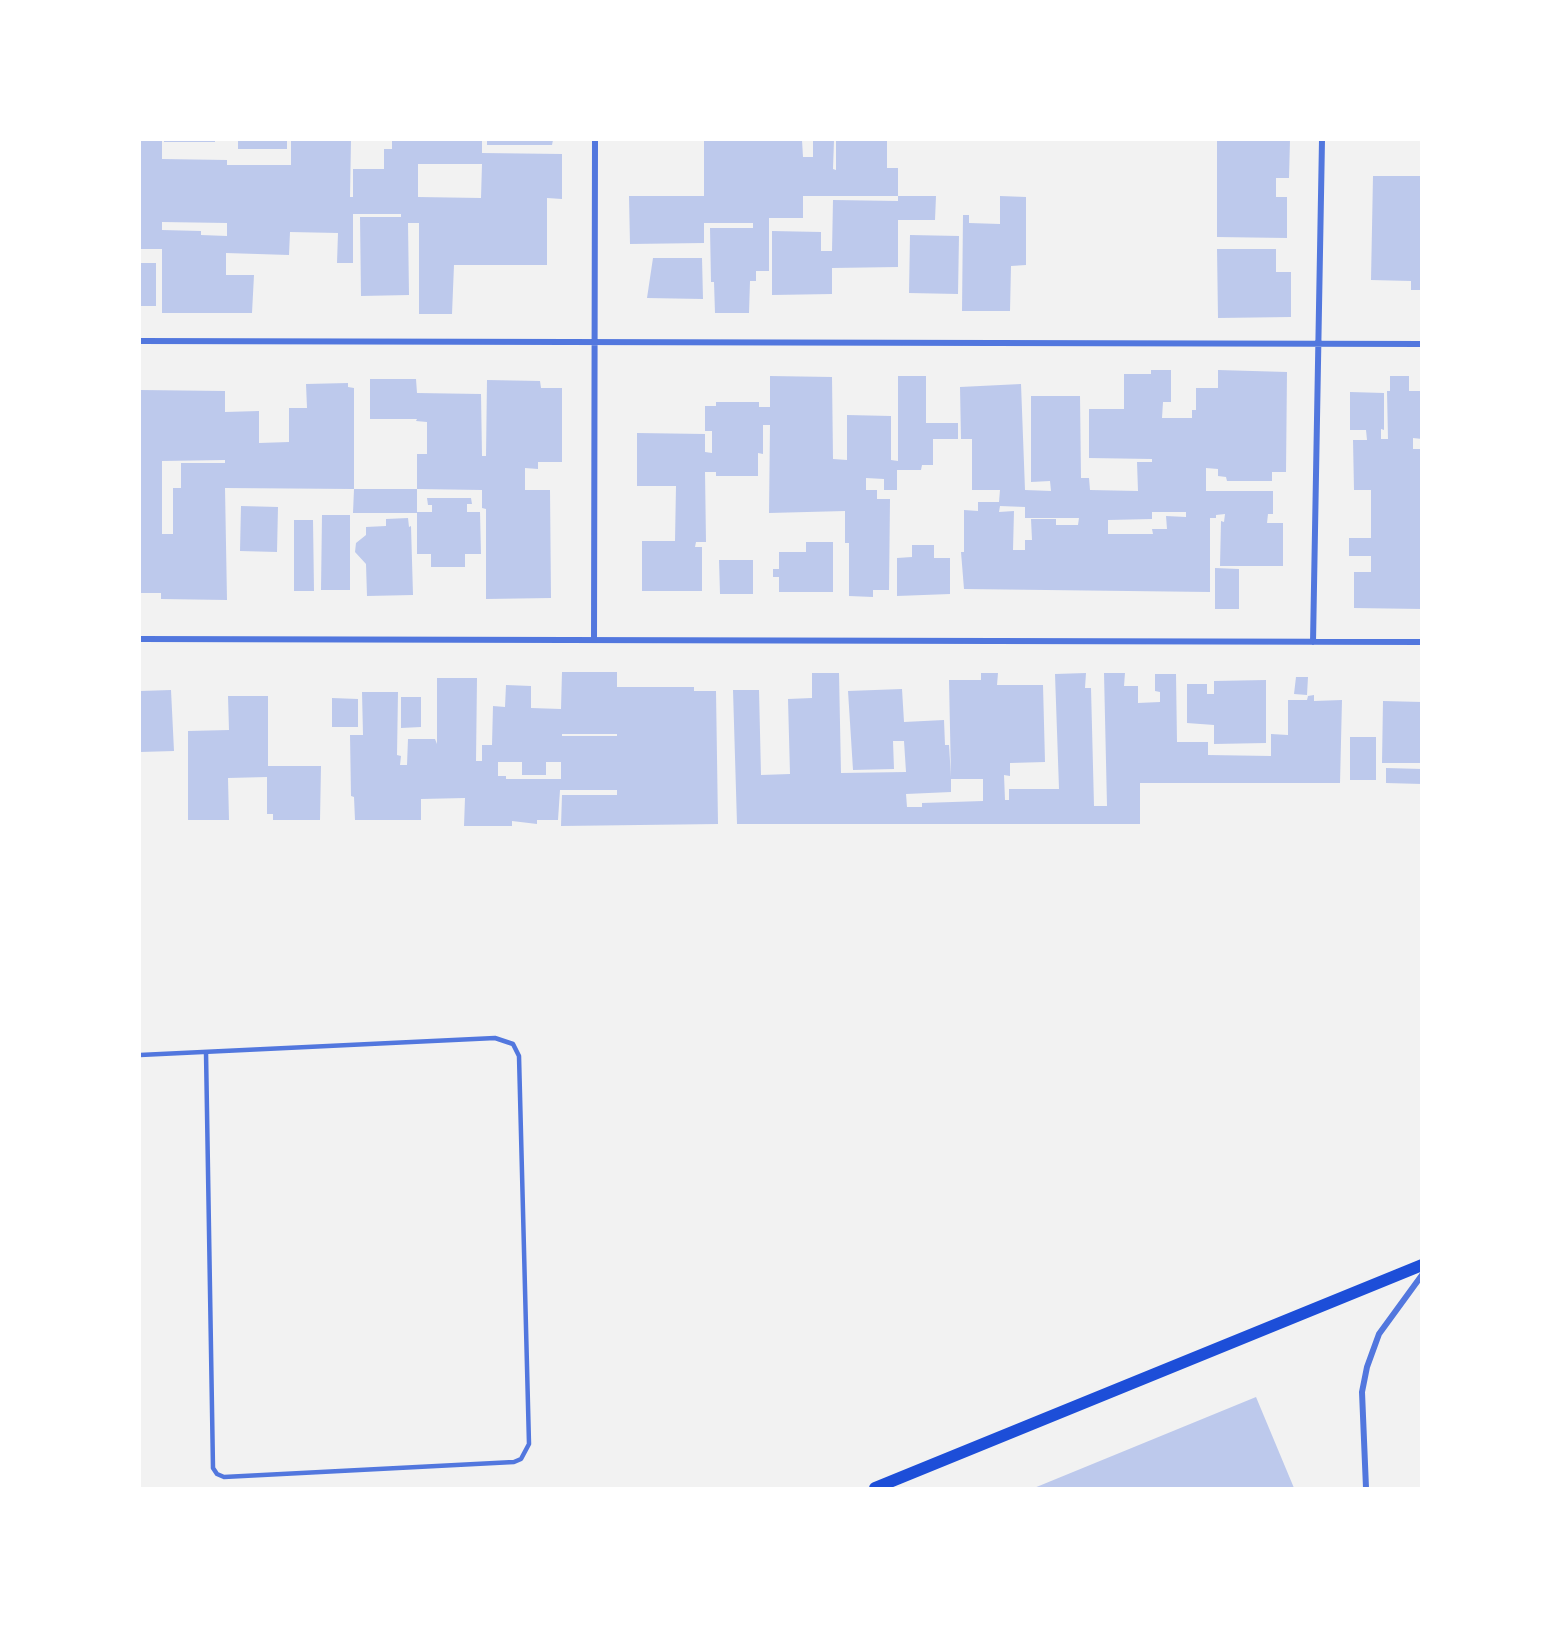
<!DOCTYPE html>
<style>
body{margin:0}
#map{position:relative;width:1561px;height:1628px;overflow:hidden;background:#f2f2f2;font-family:Manrope,sans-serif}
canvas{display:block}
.frame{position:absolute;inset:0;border:141px solid #fff;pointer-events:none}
</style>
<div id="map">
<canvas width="1561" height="1628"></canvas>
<div class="frame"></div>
</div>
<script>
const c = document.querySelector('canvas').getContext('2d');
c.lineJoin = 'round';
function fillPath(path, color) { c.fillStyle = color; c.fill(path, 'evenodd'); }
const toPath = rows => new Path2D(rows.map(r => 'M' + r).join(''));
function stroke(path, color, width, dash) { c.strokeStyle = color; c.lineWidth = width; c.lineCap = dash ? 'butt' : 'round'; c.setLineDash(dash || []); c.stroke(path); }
fillPath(toPath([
 [140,140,162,140,162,159,227,160,227,165,291,165,291,140,351,140,350,197,353,197,353,169,384,169,384,149,392,149,392,140,482,140,482,153,562,154,562,199,547,198,547,265,454,265,452,314,419,314,419,223,408,223,409,295,361,296,360,217,401,217,401,214,353,214,353,263,337,263,338,233,290,232,289,255,226,253,226,275,254,275,252,313,162,313,162,249,140,249],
 [418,164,482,164,481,198,418,197],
 [162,222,227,223,227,236,201,235,201,231,162,230],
 [164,140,215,140,215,142,164,142],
 [238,140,287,140,287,149,238,149],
 [487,140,553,140,552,145,487,145],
 [704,140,802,140,803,157,813,157,813,140,834,140,833,169,836,170,836,140,887,140,887,168,898,168,898,196,936,196,935,220,898,220,898,267,832,268,832,294,772,295,772,231,821,232,821,251,832,251,833,200,898,201,898,196,803,196,803,218,769,218,769,271,756,271,756,281,750,281,749,313,715,313,714,282,711,282,710,228,753,228,753,223,704,223,704,243,630,244,629,196,704,196],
 [1217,140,1290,140,1289,178,1276,178,1276,197,1287,197,1287,238,1217,237],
 [1373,176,1422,176,1422,290,1411,290,1411,281,1371,280],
 [1000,196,1026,197,1026,265,1011,266,1010,311,962,311,963,215,969,215,969,223,1000,224],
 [910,235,959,236,958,294,909,293],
 [1217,249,1276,249,1276,272,1291,272,1291,317,1218,318],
 [653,258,702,258,703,299,647,298],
 [140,263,156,263,156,306,140,306],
 [1151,370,1171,370,1171,402,1163,402,1162,418,1192,418,1192,410,1196,410,1196,388,1218,388,1218,370,1287,372,1286,472,1272,472,1272,481,1227,481,1226,477,1218,476,1218,469,1206,468,1206,491,1273,491,1273,514,1268,514,1267,523,1283,523,1283,566,1220,566,1221,521,1224,522,1225,514,1216,515,1216,518,1210,518,1210,592,964,589,961,552,964,552,964,510,978,511,978,502,999,502,1000,490,972,490,972,439,961,439,960,387,1021,384,1025,490,1051,491,1050,481,1031,482,1031,396,1080,396,1081,478,1089,478,1090,490,1138,491,1137,462,1152,462,1152,459,1089,458,1089,409,1124,409,1124,374,1151,374],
 [1000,506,1025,507,1025,518,1079,518,1078,525,1056,525,1056,519,1031,519,1032,540,1025,540,1025,550,1013,550,1014,511,999,512],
 [1152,512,1186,512,1186,517,1166,516,1167,529,1152,529,1153,534,1108,534,1108,520,1152,519],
 [770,376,832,377,833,459,847,460,847,415,891,416,891,460,898,461,898,376,926,376,926,423,958,423,958,439,933,439,933,465,922,465,921,470,897,470,897,490,884,490,884,479,866,478,866,490,877,490,877,499,890,499,889,590,873,590,873,597,849,596,849,543,845,543,845,511,769,513,770,425,763,425,763,454,758,453,758,476,716,476,716,472,705,472,706,542,696,542,695,547,702,547,702,591,642,591,642,541,675,541,676,486,637,486,637,433,705,434,705,452,712,453,712,431,705,431,705,406,716,406,716,402,759,402,759,407,770,407],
 [1390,376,1409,376,1409,391,1422,391,1422,439,1413,438,1413,449,1422,449,1422,609,1354,608,1354,572,1371,572,1371,556,1349,556,1349,538,1371,538,1371,490,1354,490,1353,440,1367,440,1366,430,1350,430,1350,392,1384,393,1384,430,1381,429,1381,439,1388,439,1387,391,1390,391],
 [370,379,416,379,417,393,481,394,482,456,486,456,487,380,540,381,541,388,562,388,562,462,538,462,538,469,525,468,525,490,550,490,551,598,486,599,486,509,482,508,482,490,417,489,417,454,427,454,427,422,416,421,417,419,370,419],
 [348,383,348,387,354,388,354,489,225,488,227,600,161,599,161,593,140,593,140,390,225,391,225,412,259,411,259,443,289,442,289,408,307,408,306,384],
 [225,460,225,463,181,463,181,488,173,488,173,534,162,534,162,461],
 [354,489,417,489,417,513,353,513],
 [427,498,471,498,472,504,467,504,467,512,480,512,481,554,465,554,465,567,431,567,431,554,417,554,417,512,432,512,432,505,428,505],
 [241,506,278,507,277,552,240,551],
 [322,515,350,515,350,590,321,590],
 [408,518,409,527,411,526,413,595,367,596,366,564,355,552,356,543,366,535,366,527,386,526,386,519],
 [294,520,313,520,314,591,294,591],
 [806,542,833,542,833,592,779,592,779,577,773,577,773,569,779,569,779,552,806,552],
 [912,545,934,545,934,558,950,558,950,594,897,596,897,558,912,557],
 [719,560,753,560,753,594,720,594],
 [1215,568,1239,569,1239,609,1215,609],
 [562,672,617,672,617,687,694,687,694,691,716,691,718,824,561,826,562,795,617,795,617,790,560,790,558,820,537,820,537,824,512,821,512,826,464,826,465,798,421,799,421,820,355,820,354,797,351,796,350,735,363,735,362,692,398,692,397,755,401,756,400,765,407,765,408,739,435,739,437,744,437,678,477,678,476,761,482,761,482,745,492,745,493,706,505,707,506,685,531,686,531,708,561,709],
 [562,734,617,734,617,736,562,736],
 [498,762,522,762,522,775,546,775,546,762,561,762,561,779,506,779,506,776,498,776],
 [812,673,839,673,841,773,906,772,904,741,893,741,894,769,853,770,848,691,902,689,904,722,944,720,945,745,949,745,951,777,949,680,981,680,981,673,998,673,997,685,1043,685,1045,762,1010,763,1010,776,1004,775,1005,800,1009,800,1009,789,1059,789,1055,674,1086,673,1085,688,1091,688,1094,806,1107,806,1104,673,1125,673,1124,686,1138,686,1138,703,1160,702,1160,692,1155,691,1155,674,1176,674,1177,742,1208,742,1208,755,1271,756,1271,734,1288,735,1288,700,1307,700,1308,696,1314,695,1314,701,1342,700,1340,783,1140,783,1140,824,737,824,733,690,759,690,761,775,790,774,788,699,812,698],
 [951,779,983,779,983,801,922,803,922,807,907,807,906,794,951,792],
 [1296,677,1308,677,1307,695,1294,694],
 [1266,680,1266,743,1214,744,1214,725,1187,723,1187,684,1207,684,1207,694,1214,694,1214,681],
 [171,690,174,751,140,752,140,691],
 [228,696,268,696,268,766,321,766,320,820,273,820,273,814,267,814,267,777,228,778,229,820,188,820,188,731,229,730],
 [401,697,421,697,421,727,401,728],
 [332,698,358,699,358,727,332,727],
 [1383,701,1422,702,1422,763,1382,763],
 [1350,737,1376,737,1376,780,1350,780],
 [1386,768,1422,769,1422,784,1386,783],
 [1256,1397,1294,1488,1034,1488]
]), '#bdc9ec');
stroke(toPath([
 [140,1055,495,1038,513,1044,519,1056,529,1444,521,1459,514,1462,224,1477,217,1474,213,1468,206,1052]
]), '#5277de', 4.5);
stroke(toPath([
 [140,341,1422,344],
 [140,639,1422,642],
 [594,640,595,140],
 [1313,642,1322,140],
 [1366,1488,1362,1392,1367,1367,1379,1334,1422,1275]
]), '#5277de', 6);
stroke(toPath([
 [875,1488,1422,1265]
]), '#1d4ed8', 12);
</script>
